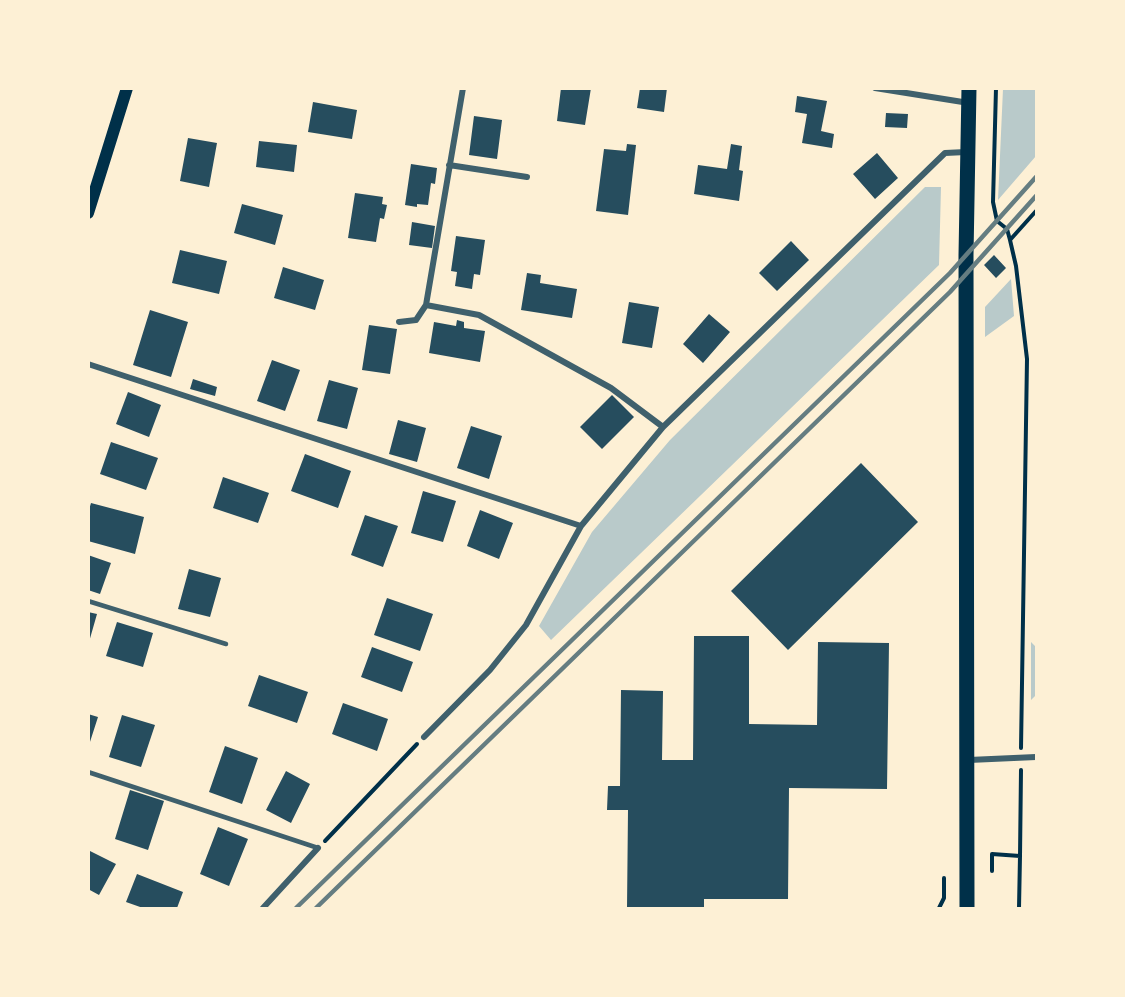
<!DOCTYPE html>
<style>
body{margin:0}
#map{position:relative;width:1125px;height:997px;overflow:hidden;background:#fdf0d5;font-family:"Noto Sans",sans-serif}
canvas{display:block}
.frame{position:absolute;inset:0;border:90px solid #fdf0d5;pointer-events:none}
</style>
<div id="map">
<canvas width="1125" height="997"></canvas>
<div class="frame"></div>
</div>
<script>
const c = document.querySelector('canvas').getContext('2d');
c.lineJoin = 'round';
function fillPath(path, color) { c.fillStyle = color; c.fill(path, 'evenodd'); }
const toPath = rows => new Path2D(rows.map(r => 'M' + r).join(''));
function stroke(path, color, width, dash) { c.strokeStyle = color; c.lineWidth = width; c.lineCap = dash ? 'butt' : 'round'; c.setLineDash(dash || []); c.stroke(path); }
fillPath(toPath([
 [1003,89,1036,89,1036,156,998,200],
 [925,187,941,187,939,265,551,640,539,626,592,532,670,440],
 [1011,279,1014,316,985,337,985,307],
 [1031,642,1036,647,1036,695,1031,700]
]), '#b9caca');
fillPath(toPath([
 [561,88,591,88,585,125,557,121],
 [640,88,667,88,664,112,637,108],
 [797,96,827,101,821,131,834,134,832,148,802,143,807,114,795,112],
 [313,102,357,110,352,139,308,132],
 [886,113,908,114,907,128,885,127],
 [474,116,502,120,497,159,469,155],
 [188,138,217,143,209,187,180,181],
 [259,141,297,145,294,172,256,167],
 [627,144,636,145,628,215,596,211,604,149,626,151],
 [731,144,742,146,739,170,743,171,739,201,694,194,698,165,727,169],
 [877,153,898,178,875,199,853,174],
 [411,164,437,168,435,184,431,183,428,205,417,204,417,207,405,205],
 [355,193,383,197,382,204,387,205,384,219,380,218,376,242,348,238],
 [242,204,283,215,275,245,234,233],
 [412,222,435,226,432,248,409,245],
 [456,236,485,240,480,275,474,274,472,289,455,286,457,272,451,271],
 [791,241,809,260,777,291,759,273],
 [180,250,227,261,219,294,172,283],
 [994,255,1006,268,996,278,984,265],
 [283,267,324,280,315,310,274,298],
 [527,273,541,275,540,283,577,289,572,318,521,310],
 [629,302,659,307,652,348,622,343],
 [150,310,188,322,171,377,133,365],
 [709,314,730,332,703,363,683,344],
 [457,320,464,322,464,328,485,331,480,362,429,353,434,322,456,326],
 [369,325,397,329,390,374,362,370],
 [272,360,300,370,285,411,257,401],
 [193,379,217,387,215,396,190,389],
 [329,380,358,388,347,429,317,421],
 [128,392,161,405,149,437,116,424],
 [612,395,634,417,602,449,580,427],
 [398,420,426,428,417,462,389,454],
 [471,426,502,436,489,479,457,468],
 [111,442,158,458,146,490,100,474],
 [305,454,351,471,338,508,291,491],
 [861,463,918,522,788,650,731,591],
 [223,477,269,493,258,523,213,508],
 [423,491,456,501,443,542,411,533],
 [91,503,144,517,135,554,88,541,88,513],
 [480,510,513,523,499,559,467,546],
 [365,515,398,526,383,567,351,555],
 [88,555,111,563,100,594,88,590],
 [189,569,221,578,210,617,178,609],
 [387,598,433,614,420,651,374,635],
 [88,612,97,614,89,642,88,642],
 [117,622,153,633,143,667,106,656],
 [694,636,749,636,749,724,817,725,818,642,889,643,887,789,789,788,788,899,704,899,704,908,627,908,628,810,607,810,608,786,620,786,621,690,663,691,662,760,693,760],
 [372,647,413,662,402,692,361,677],
 [259,675,308,692,297,723,248,706],
 [343,703,388,719,377,751,332,734],
 [88,714,98,717,89,745,88,745],
 [122,715,155,725,141,767,109,757],
 [225,746,258,758,242,804,209,792],
 [286,771,310,784,291,823,266,810],
 [130,790,164,801,148,850,115,839],
 [218,827,248,839,229,886,200,874],
 [88,850,116,864,99,895,88,889],
 [137,874,183,892,177,908,143,908,126,902]
]), '#264d5e');
stroke(toPath([
 [996,88,993,202,997,221,1007,229,1010,240,1036,211],
 [1010,240,1016,266,1027,359,1021,748],
 [325,841,417,744],
 [992,871,992,854,1020,856,1021,770],
 [939,908,944,898,944,878],
 [1019,908,1020,856]
]), '#003049', 4);
stroke(toPath([
 [88,601,226,644],
 [88,772,318,848]
]), '#3f606c', 4.5);
stroke(toPath([
 [875,88,969,103],
 [449,165,527,177],
 [426,305,479,315,611,388,663,427],
 [399,322,416,320,426,305,463,88],
 [88,364,581,526],
 [424,737,490,670,526,625,581,526,663,427,945,153,966,152],
 [969,760,1036,757],
 [263,908,318,848]
]), '#3f606c', 6);
stroke(toPath([
 [88,213,127,88]
]), '#003049', 12);
stroke(toPath([
 [967,908,966,255,969,88]
]), '#003049', 15);
stroke(toPath([
 [296,908,950,273,1036,177],
 [316,908,950,292,1036,196]
]), '#657d81', 4.5);
</script>
